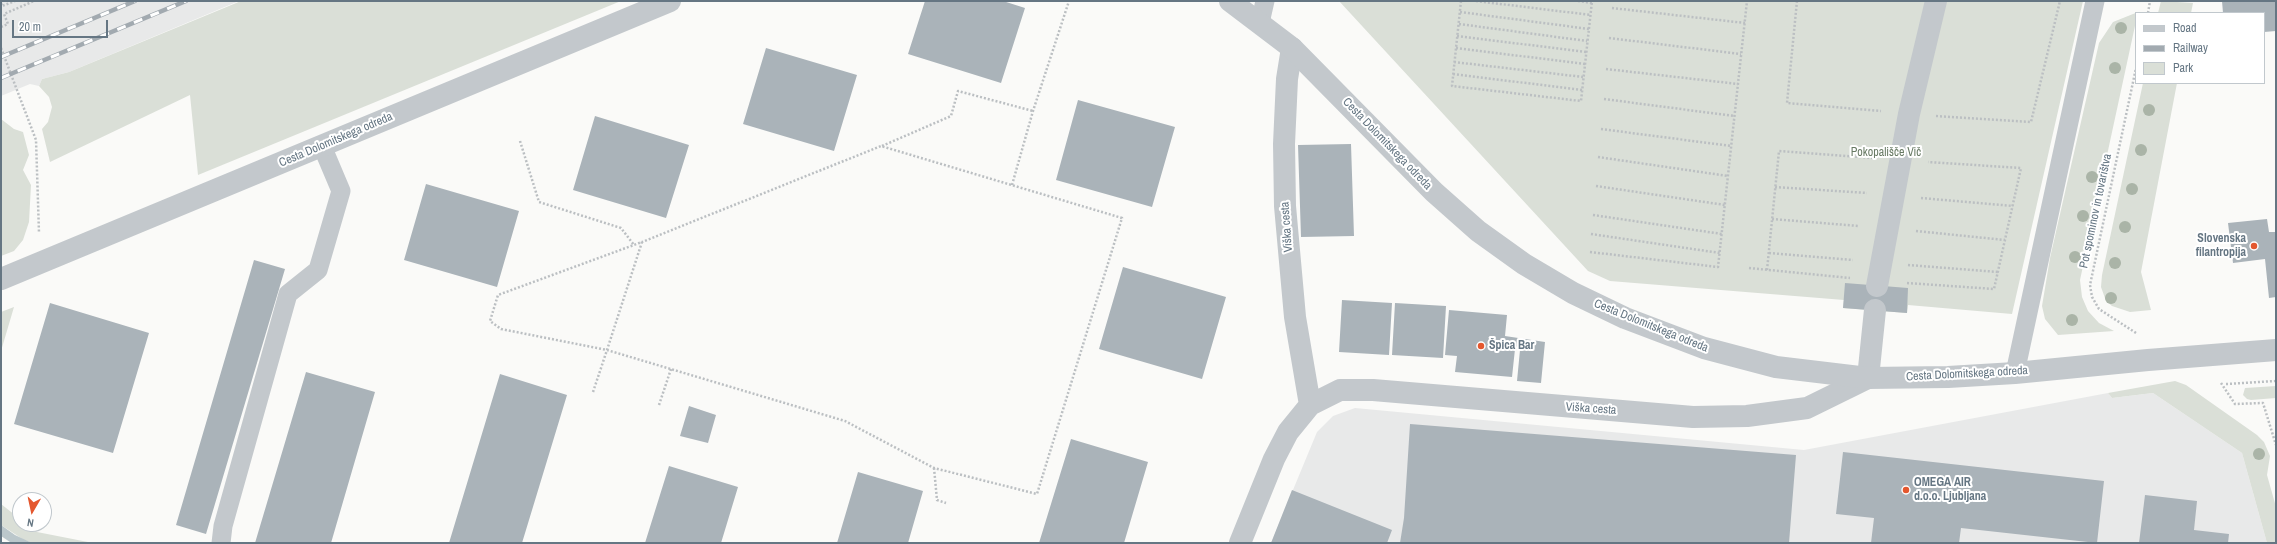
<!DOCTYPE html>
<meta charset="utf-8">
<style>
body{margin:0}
#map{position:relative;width:2277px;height:544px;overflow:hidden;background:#fafaf8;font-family:"Archivo Narrow",sans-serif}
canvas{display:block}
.frame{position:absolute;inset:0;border:2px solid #657683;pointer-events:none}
.legend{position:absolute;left:2135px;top:12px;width:130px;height:72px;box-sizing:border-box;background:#fff;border:1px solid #c1c8cd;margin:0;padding:5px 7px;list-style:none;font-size:12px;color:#657683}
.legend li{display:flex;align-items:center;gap:8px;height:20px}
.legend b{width:20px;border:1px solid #c1c8cd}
.north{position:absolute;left:12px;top:492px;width:40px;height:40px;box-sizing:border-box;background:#fff;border:1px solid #c1c8cd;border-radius:50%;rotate:189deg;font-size:11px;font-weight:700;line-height:16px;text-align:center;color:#657683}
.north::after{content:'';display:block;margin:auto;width:14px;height:18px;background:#e4572e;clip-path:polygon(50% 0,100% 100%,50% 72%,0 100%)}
.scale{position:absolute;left:12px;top:20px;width:96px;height:18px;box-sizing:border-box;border:2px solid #657683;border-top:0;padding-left:5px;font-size:12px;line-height:14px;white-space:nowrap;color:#657683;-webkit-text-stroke:3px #fff;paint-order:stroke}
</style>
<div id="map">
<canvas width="2277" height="544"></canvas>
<div class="frame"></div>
<ul class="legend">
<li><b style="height:5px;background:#c3c8cc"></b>Road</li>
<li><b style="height:5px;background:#a2aab0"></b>Railway</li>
<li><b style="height:11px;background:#dadfd7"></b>Park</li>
</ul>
<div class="north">N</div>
<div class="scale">20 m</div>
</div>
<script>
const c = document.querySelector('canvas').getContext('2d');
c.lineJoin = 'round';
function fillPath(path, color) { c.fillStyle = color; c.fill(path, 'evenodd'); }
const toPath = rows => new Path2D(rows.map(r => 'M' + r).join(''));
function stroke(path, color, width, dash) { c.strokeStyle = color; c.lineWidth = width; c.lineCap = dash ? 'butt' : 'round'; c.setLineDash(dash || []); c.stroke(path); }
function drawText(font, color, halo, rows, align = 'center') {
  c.font = font + ' "Archivo Narrow",sans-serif'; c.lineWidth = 4; c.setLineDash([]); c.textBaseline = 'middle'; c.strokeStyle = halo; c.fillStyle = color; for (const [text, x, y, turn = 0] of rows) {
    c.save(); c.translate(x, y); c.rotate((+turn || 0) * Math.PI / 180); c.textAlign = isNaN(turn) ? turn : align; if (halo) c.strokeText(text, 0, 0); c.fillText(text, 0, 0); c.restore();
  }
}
fillPath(toPath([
 [1,1,239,1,69,72,42,79,39,86,30,84,1,96],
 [2108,393,2112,398,2153,393,2242,453,2267,543,1271,543,1317,432,1333,416,1355,408,1804,450]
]), '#e8e9e9');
fillPath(toPath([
 [241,1,621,1,198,175,190,95,50,162,42,129,48,122,52,107,49,97,39,86,42,79,69,72],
 [1339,1,2083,1,2012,314,1908,305,1907,313,1843,308,1844,300,1610,281,1588,271],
 [2161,1,2193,3,2191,13,2158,13],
 [2138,12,2080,280,2082,297,2088,311,2099,323,2114,331,2058,335,2045,319,2042,306,2050,258,2099,43,2113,22],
 [2143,83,2177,83,2141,272,2151,310,2130,312,2112,306,2106,301,2101,287,2102,275],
 [1,119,14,129,23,132,29,155,23,170,31,185,29,222,23,240,14,251,1,256],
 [14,307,1,351,1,312],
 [2175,381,2186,385,2257,435,2264,442,2270,456,2267,475,2276,507,2276,543,2267,543,2242,453,2153,393,2112,398,2108,393],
 [2276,386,2276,398,2251,400,2247,399,2243,395,2245,388],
 [1,504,20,519,20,524,27,524,37,532,93,543,32,543,24,540,1,525]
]), '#dadfd7');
fillPath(toPath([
 [1,525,15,535,32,543,10,542,1,536]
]), '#bbc7cb');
fillPath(toPath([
 [925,1,1003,1,1025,8,1001,83,908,54],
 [2222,1,2276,1,2276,31,2264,32,2264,13,2223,13],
 [766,48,857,75,834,151,743,124],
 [1078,100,1175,127,1152,207,1056,180],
 [595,116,689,145,666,218,573,190],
 [1351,144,1354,236,1301,237,1298,145],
 [426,184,519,211,497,287,404,260],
 [2267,219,2269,232,2276,232,2276,297,2269,298,2265,259,2233,263,2228,223],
 [254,260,285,269,206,534,176,525],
 [1123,267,1226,297,1202,379,1099,349],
 [1845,283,1908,288,1907,313,1843,308],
 [1342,300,1392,303,1389,355,1339,352],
 [50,303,149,333,113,453,14,424],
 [1395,303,1446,306,1443,358,1392,355],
 [1449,310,1507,315,1505,336,1545,342,1541,383,1517,381,1520,350,1515,349,1512,377,1455,372,1457,356,1445,355],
 [306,372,375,392,331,543,255,543],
 [500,374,567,395,522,543,449,543],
 [689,406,716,415,708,443,680,436],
 [1410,424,1796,455,1789,543,1400,543,1404,518],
 [1071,439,1148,462,1124,543,1039,543],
 [1843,452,2104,481,2097,543,1961,528,1959,543,1871,543,1874,518,1836,514],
 [669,466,738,487,721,543,645,543],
 [858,472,923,491,908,543,837,543],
 [1292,490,1392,530,1387,543,1271,543],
 [2145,495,2197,501,2194,530,2229,534,2228,543,2139,543]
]), '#aab3b9');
stroke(toPath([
 [1461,1,1452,86,1581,101,1592,1],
 [1476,1,1591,15],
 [1578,1,1592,3],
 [1797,1,1787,103,1881,111],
 [1,3,2,6,15,1],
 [1612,8,1745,23],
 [1460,12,1589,29],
 [2148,13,2150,1],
 [1459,24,1587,41],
 [1,27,8,24,4,14,34,1],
 [1457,36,1586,52],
 [1609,38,1741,54],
 [1,48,36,140,39,233],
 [1456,48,1585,64],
 [1454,62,1583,77],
 [1606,69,1738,84],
 [1453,74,1582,90],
 [1604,99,1734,116],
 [1936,116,2031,122,2060,1],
 [1601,129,1731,146],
 [520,141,539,202,621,228,634,245],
 [882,146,951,116,958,91,1033,111],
 [1598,157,1728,176],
 [1012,185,1033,111,1069,1],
 [1596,186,1725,205],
 [1775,187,1867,193],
 [1921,198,2013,206],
 [1593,215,1722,234],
 [1772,219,1859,226],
 [1916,231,2005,240],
 [1591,234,1720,253],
 [1590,252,1718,267,1747,1],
 [1769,253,1853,260],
 [1908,265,1998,272],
 [1749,268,1850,278],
 [1767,270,1779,151,1873,158],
 [1907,283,1994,289,2021,168,1928,162],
 [2136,333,2099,309,2092,297,2090,285,2136,68],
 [2221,383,2235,404,2263,403,2276,445],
 [2226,384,2276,381],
 [593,392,607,350,642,242,498,295,490,321,501,329,607,350,845,421,934,468,1037,494,1122,218,881,146,642,242],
 [659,405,671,369],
 [934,468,937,500,946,503]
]), '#bbbfc2', 2.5, [2, 2]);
stroke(toPath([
 [1260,23,1265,1],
 [2015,373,2095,1],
 [221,543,223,526,288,294,318,270,341,191,322,146]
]), '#c3c8cc', 19);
stroke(toPath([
 [1877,286,1909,114,1936,1],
 [1868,378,1875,310]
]), '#c3c8cc', 22);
stroke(toPath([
 [1292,48,1287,79,1284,144,1285,206,1295,317,1310,405],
 [1240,543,1274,459,1288,432,1310,405,1340,390,1373,390,1693,417,1747,416,1807,408,1868,378]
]), '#c3c8cc', 22);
stroke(toPath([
 [1230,1,1292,48,1434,192,1478,231,1524,264,1573,293,1625,318,1704,348,1776,367,1868,378,1948,377,2015,373,2148,360,2276,350],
 [1,279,670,1]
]), '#c3c8cc', 22);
const rail = toPath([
 [1,57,135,1],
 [1,78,186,1]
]);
stroke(rail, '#a2aab0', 4.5);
stroke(rail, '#fff', 3, [9]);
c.fillStyle = '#aab4a7';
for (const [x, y] of [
 [2121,28],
 [2115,68],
 [2149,110],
 [2141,150],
 [2092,177],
 [2132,189],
 [2083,216],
 [2125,227],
 [2075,257],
 [2115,263],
 [2111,298],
 [2072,320],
 [2259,454]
]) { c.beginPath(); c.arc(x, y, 6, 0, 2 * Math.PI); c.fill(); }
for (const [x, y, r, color] of [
 [2254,246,4,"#e4572e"],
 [1481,346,4,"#e4572e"],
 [1906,490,4,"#e4572e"]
]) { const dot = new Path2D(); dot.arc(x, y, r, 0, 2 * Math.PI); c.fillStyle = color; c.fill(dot); stroke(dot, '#fff', 1.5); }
drawText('12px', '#657683', '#fff', [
 ["Cesta Dolomitskega odreda",336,140,-23],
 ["Cesta Dolomitskega odreda",1387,144,46],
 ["Pot spominov in tovarištva",2096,211,-78],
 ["Viška cesta",1287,227,-94],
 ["Cesta Dolomitskega odreda",1651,326,22],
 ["Cesta Dolomitskega odreda",1967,374,-3],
 ["Viška cesta",1591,409,4]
]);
drawText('12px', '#687a64', '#fff', [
 ["Pokopališče Vič",1886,153]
]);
drawText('bold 12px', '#657683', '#fff', [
 ["Slovenska",2246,239,"right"],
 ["filantropija",2246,253,"right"],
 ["Špica Bar",1489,346],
 ["OMEGA AIR",1914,483],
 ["d.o.o. Ljubljana",1914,497]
], 'left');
</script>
